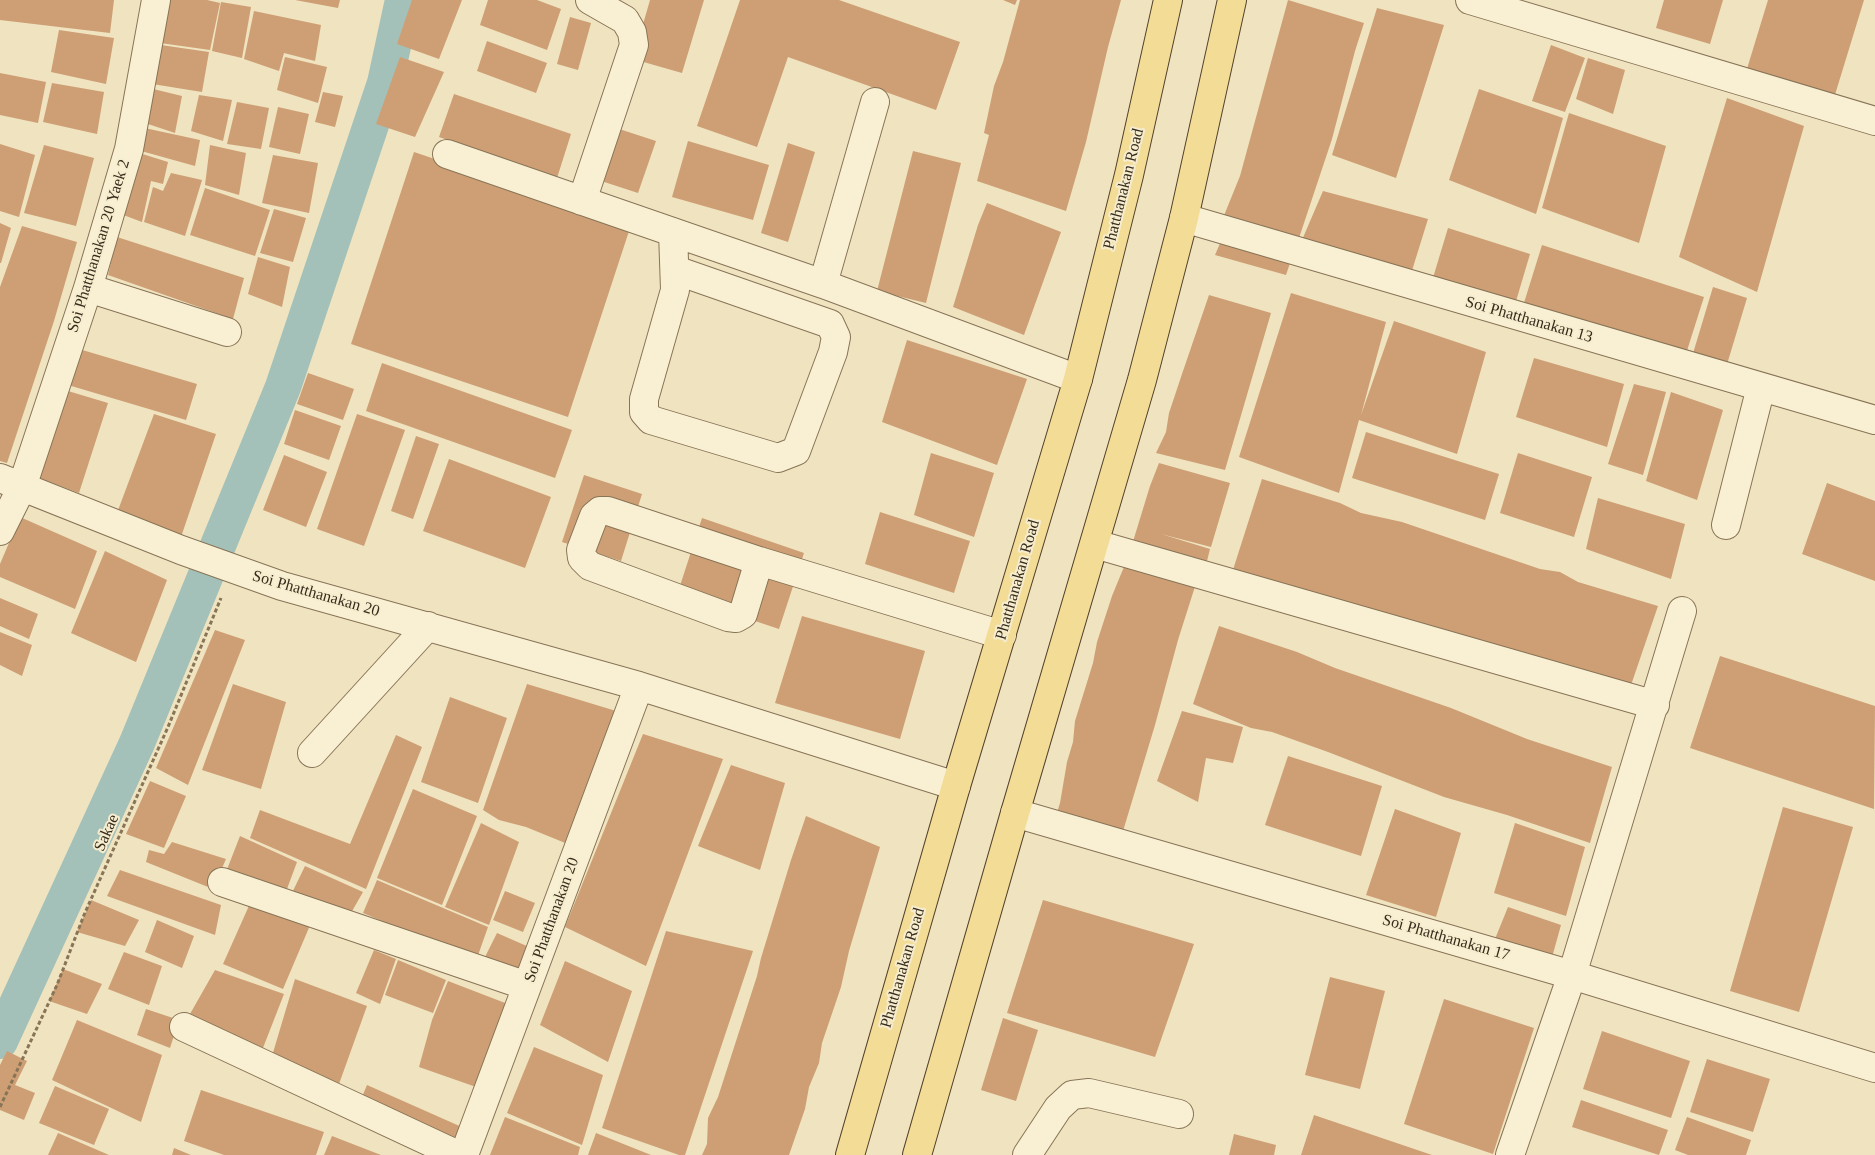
<!DOCTYPE html>
<style>
body{margin:0}
canvas{display:block;background:#efe3c0}
</style>
<canvas width="1875" height="1155"></canvas>
<script>
const c = document.querySelector('canvas').getContext('2d');
c.lineJoin = 'round';
const toPath = rows => new Path2D(rows.map(r => 'M' + r).join(''));
function stroke(path, color, width, dash) { c.strokeStyle = color; c.lineWidth = width; c.lineCap = dash ? 'butt' : 'round'; c.setLineDash(dash || []); c.stroke(path); }
function fillPath(path, color) { c.fillStyle = color; c.fill(path, 'evenodd'); }
function drawText(font, color, halo, rows, align = 'center') {
  c.font = font + ' "Times New Roman",serif'; c.lineWidth = 4; c.setLineDash([]); c.textBaseline = 'middle'; c.strokeStyle = halo; c.fillStyle = color; for (const [text, x, y, turn = 0] of rows) {
    c.save(); c.translate(x, y); c.rotate((+turn || 0) * Math.PI / 180); c.textAlign = isNaN(turn) ? turn : align; if (halo) c.strokeText(text, 0, 0); c.fillText(text, 0, 0); c.restore();
  }
}
stroke(toPath([
 [0,1041,137,743,283,387,385,83,403,0]
]), '#a3c1b9', 36);
fillPath(toPath([
 [0,0,114,0,110,33,0,20],
 [162,0,207,0,220,3,210,50,153,42],
 [295,0,340,0,338,8],
 [412,0,462,0,439,59,397,44],
 [488,0,537,0,561,9,547,50,480,25],
 [650,0,704,0,682,73,633,59],
 [740,0,839,0,960,42,936,110,788,57,757,147,697,126],
 [1003,0,1017,0,1015,5],
 [1020,0,1121,0,1108,47,1086,142,1066,211,977,181,989,135,984,133,994,86,1003,62],
 [1288,0,1364,23,1355,51,1332,139,1298,241,1223,218,1240,176],
 [1664,0,1723,0,1710,44,1656,28],
 [1768,0,1864,0,1834,98,1746,72],
 [221,2,251,7,242,58,212,51],
 [1377,8,1444,25,1396,178,1332,155],
 [254,11,321,25,315,61,284,53,279,71,244,59],
 [570,17,591,23,578,70,557,64],
 [59,30,114,38,106,84,51,72],
 [487,41,547,63,536,93,477,71],
 [154,44,209,52,202,92,146,83],
 [1551,45,1585,58,1565,112,1532,101],
 [285,57,327,67,318,103,277,90],
 [400,57,444,72,415,137,376,124],
 [1588,58,1625,70,1613,114,1576,99],
 [0,73,46,82,38,123,0,115],
 [52,83,104,92,97,134,43,122],
 [145,87,182,96,175,133,139,121],
 [1479,89,1563,118,1536,214,1449,180],
 [323,92,343,96,335,127,315,122],
 [454,94,571,134,557,178,439,137],
 [199,95,232,100,223,141,191,131],
 [1727,98,1804,126,1757,292,1679,257],
 [237,102,269,108,261,149,227,144],
 [278,107,309,114,300,154,269,147],
 [1569,113,1666,146,1639,243,1542,208],
 [610,126,656,141,638,193,592,178],
 [140,127,200,140,195,166,134,149],
 [688,141,769,165,753,220,672,197],
 [788,143,815,152,788,242,761,233],
 [0,144,35,155,19,217,0,211],
 [44,145,94,158,76,226,24,213],
 [210,145,246,153,239,195,205,185],
 [913,151,961,163,926,303,877,291],
 [136,152,168,162,163,184,151,181,142,222,118,213],
 [414,152,631,225,568,417,351,344],
 [273,155,318,163,309,213,262,203],
 [171,173,202,180,185,236,144,222,153,187,163,191],
 [205,188,270,210,255,256,190,235],
 [1323,191,1428,219,1410,277,1299,247],
 [987,203,1061,232,1024,335,953,307,978,225],
 [274,209,306,218,293,262,260,253],
 [0,223,11,228,1,263,0,263],
 [22,226,77,242,54,321,7,463,0,461,0,287],
 [1448,228,1530,254,1514,308,1432,281],
 [1224,234,1292,257,1286,275,1215,255],
 [117,237,244,278,233,319,108,275],
 [1542,245,1704,297,1685,357,1523,306],
 [258,257,290,267,282,307,248,294],
 [1713,287,1747,298,1725,371,1691,360],
 [1291,293,1386,322,1361,415,1394,321,1486,352,1457,454,1359,420,1339,493,1239,457],
 [1209,295,1271,313,1225,470,1156,453,1166,432,1169,413,1182,374],
 [907,340,1027,379,997,465,882,422],
 [79,349,197,384,186,420,68,385],
 [1534,358,1624,384,1607,447,1516,417],
 [382,363,572,430,555,478,366,411],
 [308,373,354,389,343,420,297,404],
 [1634,384,1666,392,1643,475,1608,464],
 [68,391,108,403,79,493,34,476],
 [1671,392,1723,410,1697,500,1646,481],
 [295,410,341,426,329,460,284,444],
 [154,414,216,434,181,537,117,513],
 [357,414,405,430,364,546,317,529],
 [1366,432,1499,474,1485,520,1352,478],
 [416,436,439,444,413,519,391,511],
 [931,453,994,473,974,537,914,515],
 [1518,453,1592,477,1574,537,1500,513],
 [284,455,327,472,306,527,263,510],
 [449,459,551,497,525,568,423,531],
 [1159,463,1230,483,1211,547,1161,534,1210,549,1205,569,1131,548,1150,486],
 [584,475,642,494,621,561,562,542],
 [1262,479,1340,503,1361,513,1402,522,1540,569,1560,572,1578,582,1658,606,1629,691,1231,576],
 [1827,483,1875,501,1875,581,1802,554],
 [1598,498,1685,524,1671,579,1586,549],
 [880,512,970,541,954,593,865,564],
 [20,517,97,551,75,609,0,577,0,564],
 [702,518,804,553,779,629,677,595],
 [105,551,167,580,136,662,71,633],
 [1128,557,1198,577,1178,640,1155,725,1120,841,1054,822,1060,803,1067,762,1073,742,1075,721,1093,663,1097,642,1112,596],
 [0,598,38,614,29,639,0,626],
 [802,616,925,651,900,739,775,703],
 [1219,626,1297,652,1335,668,1451,708,1527,739,1612,767,1590,843,1507,815,1444,797,1328,752,1272,732,1251,728,1193,704],
 [215,630,245,640,188,785,156,768],
 [0,632,32,645,22,676,0,665],
 [1720,656,1875,706,1874,809,1690,748],
 [233,684,286,702,261,789,202,770],
 [527,684,626,714,575,847,526,827,499,820,483,810],
 [450,697,507,718,478,803,421,782],
 [1182,711,1243,727,1233,763,1206,758,1198,802,1157,781],
 [643,734,723,759,646,966,565,927],
 [396,735,422,747,366,889,250,838,260,810,350,844],
 [1288,756,1382,786,1361,856,1265,825],
 [731,765,785,783,760,870,698,846],
 [150,781,186,796,164,848,126,834],
 [413,789,477,816,442,905,377,878],
 [1783,807,1853,827,1799,1012,1730,991],
 [1395,809,1461,833,1436,917,1366,895],
 [806,816,880,847,849,951,841,987,822,1043,819,1063,809,1087,805,1109,789,1155,702,1155,707,1144,708,1118,718,1097,757,976,761,958,791,860],
 [481,823,519,842,489,925,445,907],
 [1515,823,1585,847,1566,916,1494,893],
 [240,836,297,862,284,897,226,872],
 [172,842,226,859,213,889,146,862,149,850,164,854],
 [305,866,363,892,347,920,290,897],
 [120,870,221,905,215,935,107,896],
 [377,880,488,927,476,961,363,913],
 [505,891,535,903,523,932,493,920],
 [252,899,311,923,283,989,223,964],
 [91,900,139,920,125,946,77,932],
 [1043,900,1194,944,1155,1057,1007,1013],
 [1508,907,1561,925,1551,961,1495,939],
 [157,920,194,936,182,968,145,952],
 [666,931,753,951,685,1155,679,1155,602,1128],
 [497,933,529,947,516,978,482,963],
 [374,950,396,959,380,1004,356,993],
 [124,952,162,966,149,1005,108,989],
 [398,960,446,980,433,1013,385,995],
 [565,961,632,991,608,1062,540,1025],
 [63,969,102,984,87,1014,49,1001],
 [215,970,284,994,261,1053,186,1021],
 [1330,977,1385,991,1360,1089,1305,1075],
 [295,979,367,1006,339,1084,272,1056],
 [448,981,513,1006,479,1088,419,1067,432,1020],
 [1444,999,1534,1028,1493,1154,1404,1124],
 [146,1009,179,1020,170,1048,137,1035],
 [1003,1018,1038,1030,1016,1101,981,1090],
 [77,1020,162,1055,141,1122,52,1080],
 [1602,1031,1690,1061,1671,1118,1583,1089],
 [534,1047,603,1075,582,1145,507,1113],
 [7,1051,27,1061,15,1085,35,1093,24,1120,0,1110,0,1065],
 [1707,1059,1770,1079,1753,1132,1690,1112],
 [367,1085,464,1128,452,1155,354,1116],
 [55,1086,109,1109,94,1145,39,1123],
 [201,1090,324,1132,316,1155,224,1155,184,1141],
 [1581,1100,1668,1130,1659,1155,1572,1127],
 [1314,1115,1432,1155,1301,1155],
 [505,1117,580,1147,578,1155,490,1155],
 [1687,1117,1751,1140,1746,1155,1688,1155,1675,1150],
 [58,1133,109,1155,48,1155],
 [596,1133,651,1155,588,1155],
 [1234,1134,1276,1145,1274,1155,1229,1155],
 [332,1136,381,1155,324,1155],
 [174,1148,191,1155,172,1155]
]), '#ce9f74');
const minor = toPath([
 [1470,0,1875,121],
 [447,154,823,284,1078,379],
 [582,201,634,45,632,32,625,20,590,0],
 [1184,218,1875,420],
 [673,232,675,290,644,399,644,412,651,420,778,458,796,451,833,352,836,337,830,324,675,270],
 [823,284,875,102],
 [88,288,227,332],
 [0,478,181,550,282,586,639,686,956,786],
 [1726,525,1761,387],
 [0,531,22,487,88,288,129,149,156,0],
 [1095,544,1655,705],
 [759,561,743,614,736,618,728,617,590,566,582,558,581,550,594,516,600,511,608,511,759,561,1002,635],
 [312,753,428,626],
 [1015,813,1572,975,1875,1068],
 [222,882,527,986],
 [184,1027,458,1155],
 [464,1155,639,686],
 [1027,1155,1058,1108,1072,1095,1089,1093,1179,1114],
 [1510,1155,1572,975,1682,611]
]);
const major = toPath([
 [850,1155,956,786,1078,379,1129,175,1168,0],
 [917,1155,1015,813,1142,380,1184,218,1232,0]
]);
stroke(minor, '#887457', 30);
stroke(major, '#55422c', 30);
stroke(toPath([
 [0,1107,57,985,84,915,168,727,221,598]
]), '#887457', 3, [4, 2.5]);
stroke(minor, '#f9f0d3', 28);
stroke(major, '#f3dc96', 28);
drawText('16px', '#372b1c', '#f6edcf', [
 ["Phatthanakan Road",1124,189,-76],
 ["Soi Phatthanakan 20 Yaek 2",99,246,-73],
 ["Soi Phatthanakan 13",1529,320,16],
 ["Phatthanakan Road",1018,580,-74],
 ["Soi Phatthanakan 20",316,594,16],
 ["Sakae",107,833,-66],
 ["Soi Phatthanakan 20",552,920,-70],
 ["Soi Phatthanakan 17",1446,938,16],
 ["Phatthanakan Road",903,968,-74]
]);
</script>
